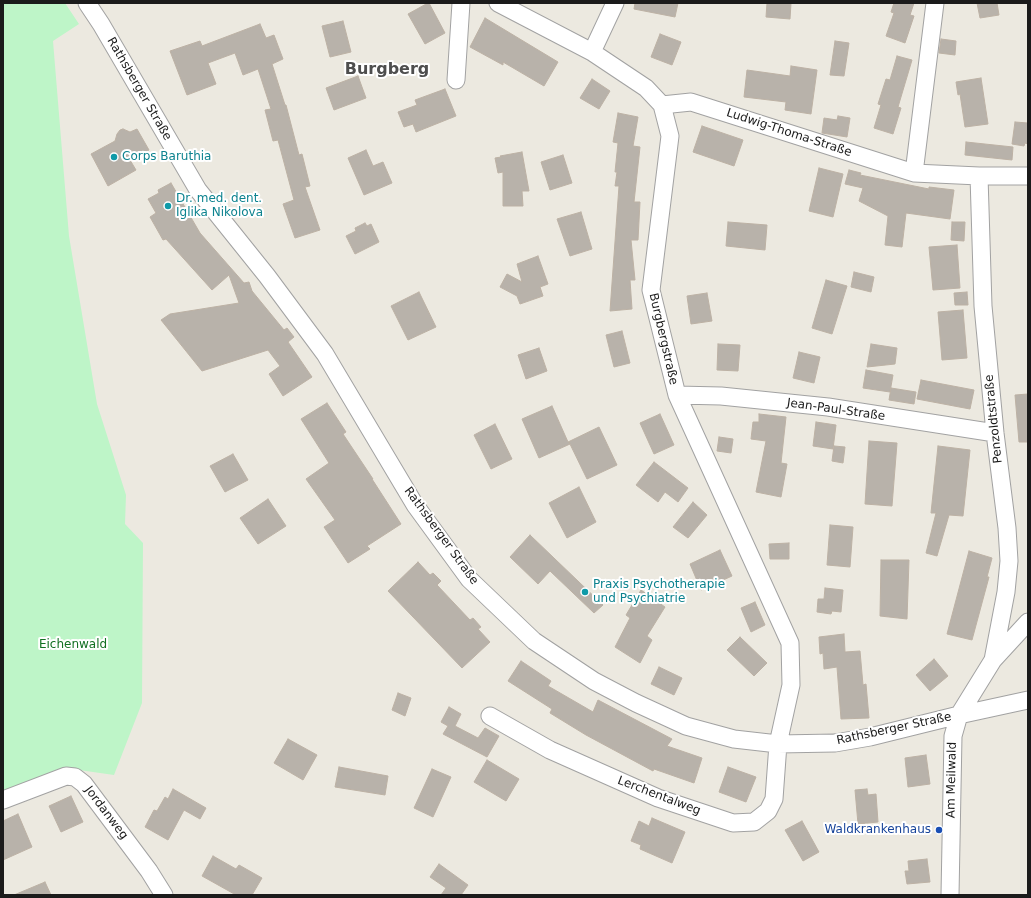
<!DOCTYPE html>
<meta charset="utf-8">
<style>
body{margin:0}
#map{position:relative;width:1031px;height:898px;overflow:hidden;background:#ece9e0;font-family:"DejaVu Sans",sans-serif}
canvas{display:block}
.frame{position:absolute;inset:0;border:4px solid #1b1b1b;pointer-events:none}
</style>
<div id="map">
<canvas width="1031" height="898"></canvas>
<div class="frame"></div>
</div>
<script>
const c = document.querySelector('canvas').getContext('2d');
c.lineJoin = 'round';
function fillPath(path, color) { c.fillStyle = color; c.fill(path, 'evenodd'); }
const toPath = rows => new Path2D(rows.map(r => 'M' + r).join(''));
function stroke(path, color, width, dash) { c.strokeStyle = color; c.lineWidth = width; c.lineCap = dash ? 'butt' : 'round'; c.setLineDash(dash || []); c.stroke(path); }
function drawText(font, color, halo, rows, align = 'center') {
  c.font = font + ' "DejaVu Sans",sans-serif'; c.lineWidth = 4; c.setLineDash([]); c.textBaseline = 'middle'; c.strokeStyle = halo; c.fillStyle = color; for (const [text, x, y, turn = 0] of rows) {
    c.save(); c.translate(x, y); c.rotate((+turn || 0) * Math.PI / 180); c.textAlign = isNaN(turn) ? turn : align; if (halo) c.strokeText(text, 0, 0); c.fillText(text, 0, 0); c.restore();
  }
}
fillPath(toPath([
 [3,3,65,3,79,24,53,41,69,236,97,404,126,495,125,524,143,543,142,703,114,775,79,770,54,772,3,794]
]), '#bef5c8');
const building = toPath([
 [428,3,429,3,445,33,425,44,408,14,428,3],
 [635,3,678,3,675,17,634,9,635,3],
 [767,3,791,3,790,19,766,17,767,3],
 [894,3,914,3,910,15,914,16,905,43,886,36,894,13,891,12,894,3],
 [977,3,997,3,999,15,980,18,977,3],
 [485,18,558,62,544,86,503,62,503,65,470,47,485,18],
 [343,21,351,52,330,57,322,26,343,21],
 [260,24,266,38,274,35,283,59,272,64,285,105,286,105,299,155,302,154,310,186,305,187,320,230,295,238,283,204,294,200,278,140,273,141,265,110,271,109,258,69,243,75,235,53,208,63,216,84,187,95,170,51,200,41,202,46,260,24],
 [660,34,681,42,672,65,651,57,660,34],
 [941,39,956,41,955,55,939,53,941,39],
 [835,41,849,43,844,76,830,75,835,41],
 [897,56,912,60,898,107,901,108,893,134,874,128,881,105,878,104,886,79,890,80,897,56],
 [791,66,817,70,811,114,785,110,786,102,744,97,747,70,790,76,791,66],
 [358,76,366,98,334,110,326,88,358,76],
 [981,78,988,124,965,127,960,94,958,95,956,82,981,78],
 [592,79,610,91,599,109,580,98,592,79],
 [445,89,456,116,416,132,413,124,404,127,398,112,417,105,415,100,445,89],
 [618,113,638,117,633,146,640,147,634,202,640,202,638,240,631,240,635,280,630,280,632,309,610,311,619,186,615,186,617,172,615,172,618,143,613,142,618,113],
 [838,116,850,118,847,137,822,133,824,118,837,120,838,116],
 [1015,122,1028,123,1028,144,1025,143,1024,146,1012,144,1015,122],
 [702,126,743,140,734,166,693,152,702,126],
 [123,129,130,132,137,129,149,150,130,160,136,170,108,186,91,154,115,141,117,134,120,130,123,129],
 [966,142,1013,147,1012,160,965,155,966,142],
 [366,150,373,166,383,162,392,183,364,195,348,158,366,150],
 [522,152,529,191,522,191,523,206,503,206,503,172,498,173,495,158,501,157,500,156,522,152],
 [563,155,572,183,550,190,541,162,563,155],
 [819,168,843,174,833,217,809,211,819,168],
 [849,170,861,173,860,175,929,189,929,187,954,190,950,219,906,213,902,247,885,245,888,216,859,201,863,188,845,184,849,170],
 [171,183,200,233,244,283,249,282,252,291,284,330,287,328,294,337,288,342,312,377,283,396,269,374,280,366,268,350,202,371,161,320,170,314,239,303,229,275,212,290,166,239,163,240,150,217,156,213,148,199,159,193,158,190,171,183],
 [581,212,592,249,570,256,557,219,581,212],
 [728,222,767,225,765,250,726,246,728,222],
 [952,222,965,222,964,241,951,240,952,222],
 [365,223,367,226,371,224,379,242,355,254,346,236,356,231,355,228,365,223],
 [957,245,960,288,933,290,929,247,957,245],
 [538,256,548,284,540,287,543,296,520,304,517,296,500,287,507,274,522,282,517,264,538,256],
 [854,272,874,277,871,292,851,287,854,272],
 [826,280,847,286,832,334,812,328,826,280],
 [419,292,436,327,408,340,391,306,419,292],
 [967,292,968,305,955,305,954,293,967,292],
 [707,293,712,321,691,324,687,296,707,293],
 [963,310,967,358,942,360,938,312,963,310],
 [622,331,630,363,614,367,606,335,622,331],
 [718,344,740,345,738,371,717,370,718,344],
 [871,344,897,348,895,364,867,367,871,344],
 [539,348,547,371,526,379,518,355,539,348],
 [799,352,820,357,814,383,793,378,799,352],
 [866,370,893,375,890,392,863,388,866,370],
 [921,380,974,390,970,409,917,399,921,380],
 [891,388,916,392,914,404,889,400,891,388],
 [1028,394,1028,442,1019,442,1015,395,1028,394],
 [327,403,346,432,343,434,373,479,372,479,401,524,367,546,370,549,348,563,324,527,335,520,306,479,329,463,301,419,327,403],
 [552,406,568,442,599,427,617,465,587,479,569,442,570,444,539,458,522,419,552,406],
 [660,414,674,445,654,454,640,423,660,414],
 [759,414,786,417,781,463,787,464,781,497,756,492,766,441,751,439,753,422,759,422,759,414],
 [816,422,836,425,833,449,813,446,816,422],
 [495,424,512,459,491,469,474,435,495,424],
 [719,437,733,439,731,453,717,451,719,437],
 [869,441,897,443,892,506,865,504,869,441],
 [834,446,845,447,843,463,832,461,834,446],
 [938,446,970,450,963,516,949,515,937,556,926,553,936,513,931,513,938,446],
 [233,454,248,480,225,492,210,466,233,454],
 [654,462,688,488,678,502,665,492,658,502,636,485,654,462],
 [579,487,596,522,567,538,549,503,579,487],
 [268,499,286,526,258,544,240,518,268,499],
 [693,502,707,515,688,538,673,527,693,502],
 [830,525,853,527,850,567,827,565,830,525],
 [530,535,603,605,594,613,550,571,538,584,510,557,530,535],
 [789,543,789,559,770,559,769,544,789,543],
 [720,550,732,576,701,590,690,564,720,550],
 [969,551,992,558,987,577,989,577,972,640,947,634,969,551],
 [881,560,909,560,907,619,880,616,881,560],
 [418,562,430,575,433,573,441,581,437,585,470,620,473,618,481,627,478,629,490,642,462,668,388,591,418,562],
 [825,588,843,590,841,612,832,611,831,614,817,612,818,599,824,599,825,588],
 [641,590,665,607,647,636,652,640,640,663,615,647,630,618,626,615,641,590],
 [755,602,765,625,751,632,741,608,755,602],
 [844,634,845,652,860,651,863,685,866,684,869,718,841,719,837,667,824,669,823,653,820,654,819,637,844,634],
 [740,637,767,663,754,676,727,650,740,637],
 [934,659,948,676,930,691,916,675,934,659],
 [521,661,551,681,548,686,593,712,598,700,672,739,667,746,702,758,694,783,654,769,653,771,586,735,550,713,552,709,508,681,521,661],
 [659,667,682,678,674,695,651,684,659,667],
 [398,693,411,698,405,716,392,710,398,693],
 [449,707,461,714,455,726,478,738,485,728,499,736,487,757,443,734,448,726,441,722,449,707],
 [288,739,317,755,303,780,274,763,288,739],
 [926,755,930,784,908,787,905,758,926,755],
 [487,760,519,779,506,801,474,782,487,760],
 [339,767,388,776,385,795,335,787,339,767],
 [728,767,756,777,746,802,719,792,728,767],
 [432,769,451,777,433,817,414,808,432,769],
 [173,789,206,808,200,819,184,810,168,840,145,827,154,810,157,811,165,797,168,799,173,789],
 [867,789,868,795,876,794,878,822,858,824,855,790,867,789],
 [71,796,83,822,61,832,49,806,71,796],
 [18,814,32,847,3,860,3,821,18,814],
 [652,818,685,832,672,863,640,849,641,845,631,841,639,821,649,826,652,818],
 [802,821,819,852,803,861,785,830,802,821],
 [213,856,236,869,239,865,262,878,252,895,236,895,202,876,213,856],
 [927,859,930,882,907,884,905,871,909,871,908,861,927,859],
 [439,864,468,885,461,895,441,895,446,888,430,877,439,864],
 [45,882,51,895,14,895,45,882]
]);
fillPath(building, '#b8b2aa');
stroke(building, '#bcb1a4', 1);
const minor = toPath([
 [87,3,101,24,198,190,267,276,325,354,415,505,469,579,534,641,594,681,636,703,686,726,734,739,778,744,835,743,870,737,959,715,1028,700],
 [592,52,615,3],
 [456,80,461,3],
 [662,105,691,102,914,173,979,176,1028,176],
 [914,173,935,3],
 [979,176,983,306,995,433,1007,528,1009,561,1006,592,993,660],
 [677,395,721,396,828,407,995,433],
 [490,716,550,750,658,798,733,823,754,822,768,811,774,799,778,744,791,685,790,643,677,395,651,290,670,136,662,105,646,88,592,52,498,3],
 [3,800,66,776,75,777,84,784,149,871,164,895],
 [950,895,953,736,959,715,993,660,1028,622]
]);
stroke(minor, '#a2a2a2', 19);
stroke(minor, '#fff', 17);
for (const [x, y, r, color] of [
 [114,157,4,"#0f9aa8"],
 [168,206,4,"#0f9aa8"],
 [585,592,4,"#0f9aa8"],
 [939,830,4,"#1a4fb4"]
]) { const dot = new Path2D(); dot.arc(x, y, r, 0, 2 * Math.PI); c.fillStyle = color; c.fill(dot); stroke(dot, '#fff', 1.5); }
drawText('12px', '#1b1b1b', '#fff', [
 ["Rathsberger Straße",139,89,60],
 ["Ludwig-Thoma-Straße",789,133,18],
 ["Burgbergstraße",663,339,77],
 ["Jean-Paul-Straße",836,410,8],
 ["Penzoldtstraße",994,419,-96],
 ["Rathsberger Straße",441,536,54],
 ["Rathsberger Straße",894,729,-12],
 ["Am Meilwald",952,780,-89],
 ["Lerchentalweg",659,796,21],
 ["Jordanweg",106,813,53]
]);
drawText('12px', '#0d838f', '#fff', [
 ["Corps Baruthia",122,157],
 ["Dr. med. dent.",176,199],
 ["Iglika Nikolova",176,213],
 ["Praxis Psychotherapie",593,585],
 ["und Psychiatrie",593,599]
], 'left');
drawText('12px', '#127022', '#fff', [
 ["Eichenwald",73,645]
]);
drawText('12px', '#164399', '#fff', [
 ["Waldkrankenhaus",931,830]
], 'right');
drawText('bold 16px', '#4e4e4e', '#fff', [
 ["Burgberg",387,70]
]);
</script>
